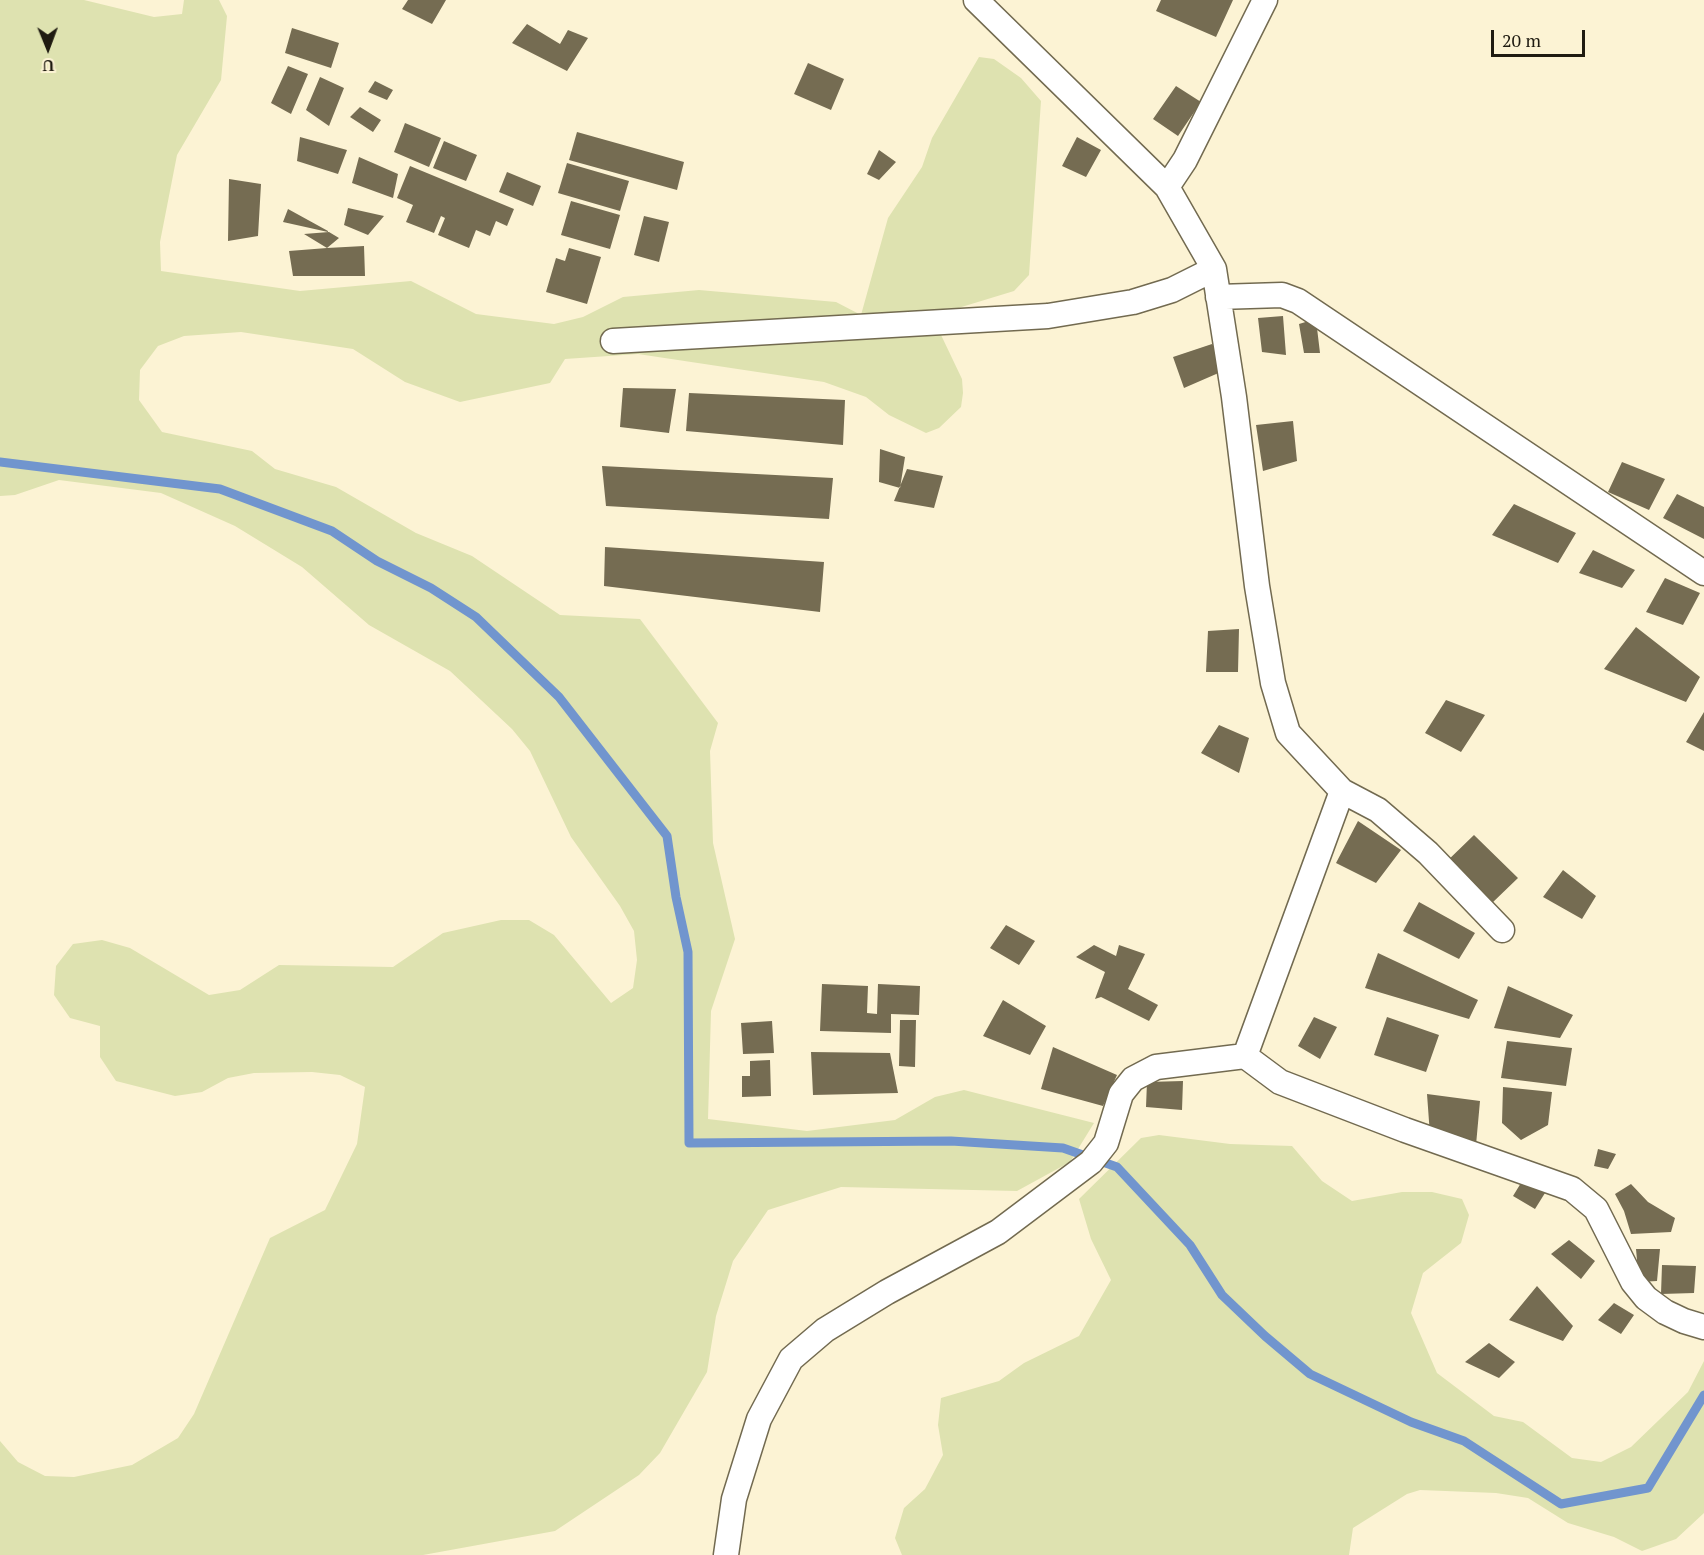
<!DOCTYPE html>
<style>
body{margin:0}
#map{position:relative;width:1704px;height:1555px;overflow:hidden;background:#fcf3d4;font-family:"PT Serif",serif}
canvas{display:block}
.north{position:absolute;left:18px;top:18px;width:60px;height:60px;-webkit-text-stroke:4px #fcf3d4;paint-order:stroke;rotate:179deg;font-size:16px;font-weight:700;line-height:24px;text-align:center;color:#1f1b11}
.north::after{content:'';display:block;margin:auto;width:21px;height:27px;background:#1f1b11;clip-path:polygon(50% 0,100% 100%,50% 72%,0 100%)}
.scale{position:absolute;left:1491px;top:30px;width:94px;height:27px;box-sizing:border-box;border:3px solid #1f1b11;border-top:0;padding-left:8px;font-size:18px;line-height:21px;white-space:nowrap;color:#1f1b11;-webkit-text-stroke:4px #fcf3d4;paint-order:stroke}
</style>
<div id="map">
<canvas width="1704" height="1555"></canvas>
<div class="north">U</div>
<div class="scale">20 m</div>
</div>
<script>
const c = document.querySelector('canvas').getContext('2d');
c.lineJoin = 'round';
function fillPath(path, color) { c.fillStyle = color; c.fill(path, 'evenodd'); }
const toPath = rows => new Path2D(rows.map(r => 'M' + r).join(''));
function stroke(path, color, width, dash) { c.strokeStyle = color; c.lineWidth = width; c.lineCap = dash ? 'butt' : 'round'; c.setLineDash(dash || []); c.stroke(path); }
fillPath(toPath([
 [0,0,84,0,154,17,182,14,184,0,219,0,227,16,221,80,177,155,160,242,161,271,300,291,411,281,476,314,554,324,583,317,623,297,699,290,836,302,861,315,888,218,922,167,932,138,979,57,994,59,1021,78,1041,101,1029,275,1014,291,932,316,962,379,963,393,961,407,939,428,926,433,889,415,866,397,824,382,638,354,565,359,550,383,460,402,405,382,353,349,241,332,184,336,158,346,140,370,139,400,162,432,252,451,275,469,336,487,416,533,472,556,560,615,640,619,718,723,710,751,713,843,735,939,711,1011,708,1119,807,1131,895,1120,935,1097,964,1090,1094,1123,1070,1162,1017,1191,841,1187,768,1210,733,1261,716,1316,707,1372,660,1453,639,1475,555,1531,423,1555,0,1555,0,1441,18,1462,45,1476,74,1477,132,1465,178,1438,194,1414,270,1238,325,1210,357,1144,365,1087,340,1075,312,1072,254,1073,228,1078,202,1092,175,1096,116,1081,100,1057,100,1026,70,1018,54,995,56,966,73,944,102,940,130,948,209,995,240,990,279,965,393,967,443,933,501,920,529,920,554,935,611,1003,633,988,637,960,634,931,620,906,571,837,530,751,512,729,450,671,369,625,302,567,235,526,161,493,59,480,15,495,0,496],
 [1159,1135,1230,1144,1292,1146,1322,1181,1352,1201,1402,1192,1432,1192,1462,1199,1469,1215,1461,1243,1423,1273,1411,1313,1437,1373,1494,1416,1523,1422,1572,1458,1601,1462,1631,1447,1688,1392,1704,1361,1704,1513,1676,1539,1642,1551,1614,1537,1568,1523,1528,1498,1496,1493,1420,1490,1407,1494,1353,1528,1349,1555,902,1555,895,1538,904,1508,925,1489,943,1455,938,1425,941,1398,999,1381,1024,1363,1079,1336,1111,1280,1091,1239,1079,1199,1141,1138]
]), '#dee2b0');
stroke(toPath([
 [0,462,220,489,332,531,377,561,431,588,476,617,559,697,667,836,676,897,688,952,689,1143,951,1141,1063,1148,1117,1167,1190,1245,1222,1295,1265,1336,1310,1374,1411,1422,1464,1441,1561,1504,1648,1488,1704,1395]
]), '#7195ce', 9);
fillPath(toPath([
 [408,0,446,0,432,24,402,9],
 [1161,0,1233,0,1216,37,1156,11],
 [527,24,560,44,568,30,588,38,567,71,512,43],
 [292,28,339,43,331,68,285,53],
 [808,63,844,79,831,110,794,94],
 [288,66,308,74,291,114,271,103],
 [320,77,344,88,329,126,306,110],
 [375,81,393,90,387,100,368,92],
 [1176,86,1201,102,1178,136,1153,119],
 [360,107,381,120,373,132,350,117],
 [405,123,441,138,429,167,394,152],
 [577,132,684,162,677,190,569,160],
 [300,137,347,150,338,174,297,161],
 [1077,137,1101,150,1086,177,1062,166],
 [444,141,477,155,466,181,433,168],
 [879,150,896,162,879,180,867,174],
 [359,157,398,174,393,198,352,183],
 [567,163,629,181,620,211,558,193],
 [410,166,514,209,507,226,496,221,490,236,476,230,469,248,438,235,445,218,441,216,434,233,406,222,413,205,397,198],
 [507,172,541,186,533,206,499,192],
 [229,179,261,184,258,236,228,241],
 [571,201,620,215,610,249,561,235],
 [348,208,384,216,368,235,344,225],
 [288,209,328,231,328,232,283,222],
 [644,216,669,222,659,262,634,255],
 [329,232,339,238,327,248,364,246,365,276,293,276,289,251,327,248,304,234],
 [569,248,601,257,587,304,546,292,556,258,565,261],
 [1283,316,1286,355,1262,352,1258,318],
 [1322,317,1317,328,1320,353,1304,353,1299,324],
 [1212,344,1230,368,1184,388,1173,357],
 [623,388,676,389,669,433,620,427],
 [689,393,845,400,843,445,686,431],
 [1293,421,1297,461,1263,471,1256,425],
 [880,449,905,457,900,488,879,482],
 [1622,462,1665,479,1649,510,1608,492],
 [602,466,833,478,829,519,606,506],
 [907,469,943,476,934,508,894,501],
 [1677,494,1704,507,1704,539,1663,518],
 [1514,504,1576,533,1558,563,1492,535],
 [605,547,824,562,820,612,604,586],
 [1593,550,1635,570,1622,588,1579,573],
 [1665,578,1700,593,1683,625,1646,612],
 [1636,627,1700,677,1686,702,1604,669],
 [1239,629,1238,672,1206,672,1208,631],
 [1446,700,1485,715,1461,752,1425,733],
 [1704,712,1704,751,1686,742],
 [1219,725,1249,738,1239,773,1201,753],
 [1358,821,1401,850,1376,883,1336,863],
 [1474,835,1518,878,1491,904,1443,865],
 [1563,870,1596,896,1582,919,1543,897],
 [1419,902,1475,933,1459,959,1403,931],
 [1006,925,1035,941,1019,965,990,948],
 [1094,945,1116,956,1119,945,1145,954,1128,989,1158,1005,1149,1021,1101,997,1095,999,1105,972,1076,957],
 [1378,953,1478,1000,1469,1019,1365,988],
 [822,984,868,986,867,1013,877,1014,878,984,920,986,919,1015,891,1014,891,1033,820,1031],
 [1508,986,1573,1015,1560,1038,1494,1028],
 [1003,1000,1046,1026,1030,1055,983,1036],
 [1314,1017,1337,1027,1320,1059,1298,1046],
 [1387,1017,1439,1035,1426,1072,1374,1055],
 [900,1020,916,1020,915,1067,899,1066],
 [772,1021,774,1053,743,1054,741,1023],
 [1507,1041,1572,1048,1566,1086,1501,1078],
 [1053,1047,1117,1075,1103,1106,1041,1089],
 [811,1052,890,1053,898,1093,813,1095],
 [770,1060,771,1096,742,1097,742,1076,750,1076,750,1061],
 [1183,1081,1182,1110,1146,1107,1147,1082],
 [1503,1087,1552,1092,1548,1125,1521,1140,1502,1123],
 [1427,1094,1480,1101,1476,1145,1430,1135],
 [1598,1149,1616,1154,1608,1169,1594,1166],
 [1524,1178,1545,1193,1535,1209,1513,1196],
 [1631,1184,1648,1202,1675,1218,1671,1232,1631,1234,1624,1211,1615,1194],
 [1569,1240,1595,1261,1581,1279,1551,1254],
 [1636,1249,1660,1249,1657,1281,1639,1282],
 [1662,1265,1696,1266,1694,1293,1661,1294],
 [1537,1286,1573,1326,1563,1341,1509,1320],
 [1614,1303,1634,1315,1621,1334,1598,1320],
 [1489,1343,1515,1362,1499,1378,1465,1362]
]), '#756c52');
const street = toPath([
 [976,0,1167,187,1214,269,1234,397,1257,586,1273,683,1288,733,1342,791,1245,1056],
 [1167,187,1185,160,1265,0],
 [1218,297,1282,295,1298,301,1704,573],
 [613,341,1048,316,1133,302,1172,290,1214,269],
 [1342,791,1378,810,1428,853,1502,930],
 [726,1555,734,1499,759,1419,791,1359,825,1330,887,1292,998,1232,1091,1162,1106,1143,1121,1094,1133,1079,1156,1067,1245,1056,1280,1082,1405,1130,1572,1189,1596,1209,1633,1282,1646,1298,1665,1312,1684,1321,1704,1327]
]);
stroke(street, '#726a50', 27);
stroke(street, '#fff', 24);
</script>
